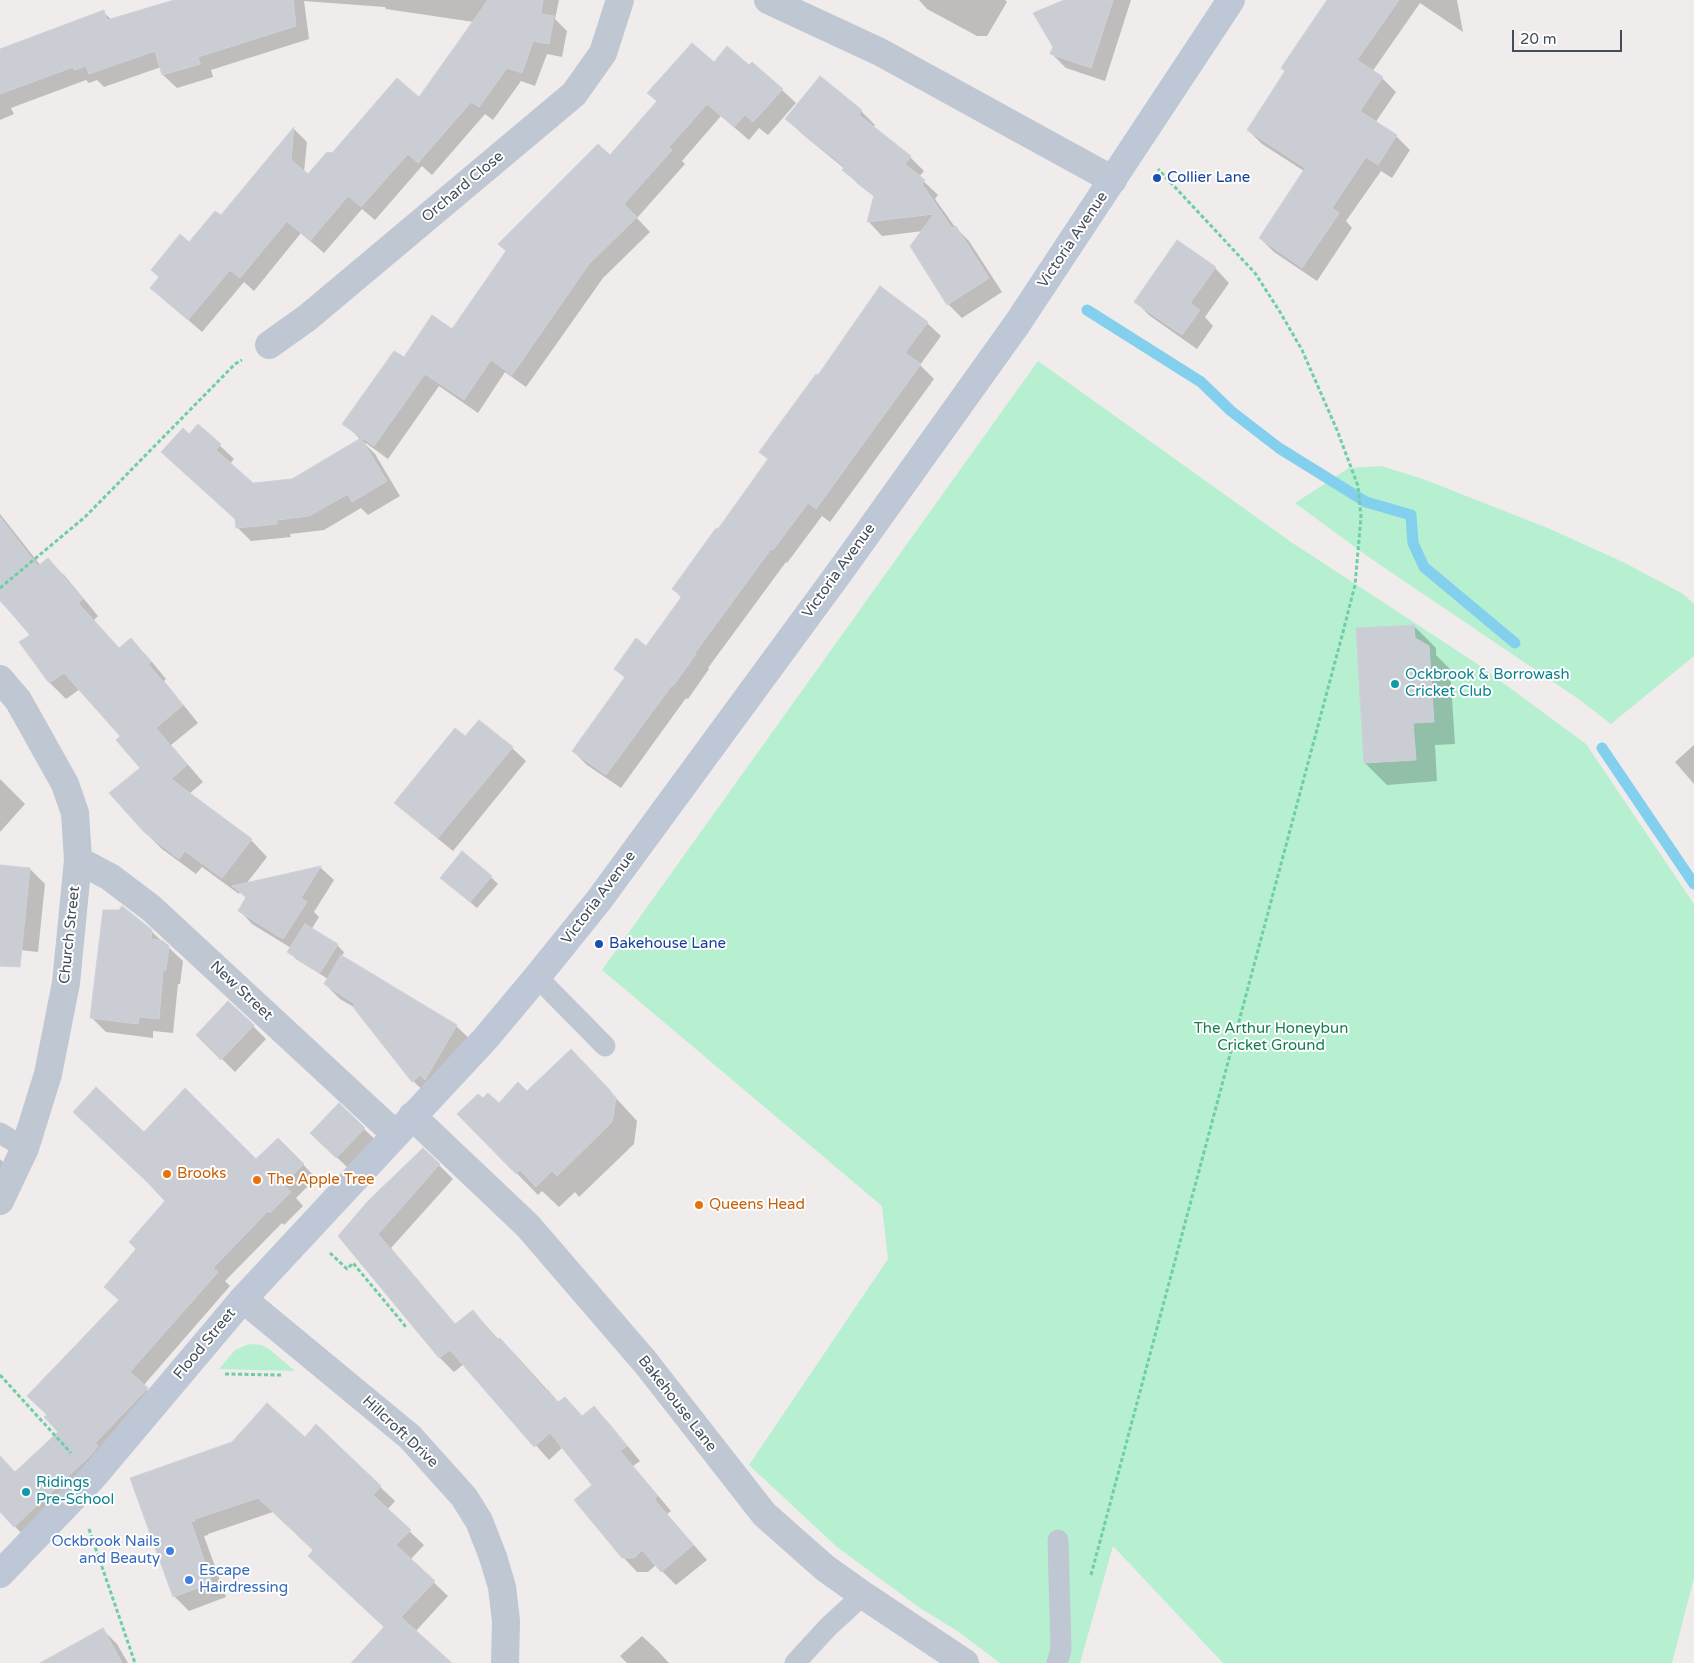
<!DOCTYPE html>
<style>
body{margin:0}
#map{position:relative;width:1694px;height:1663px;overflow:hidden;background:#efeceb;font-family:"Varela Round",sans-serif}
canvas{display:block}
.scale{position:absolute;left:1512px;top:30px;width:110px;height:22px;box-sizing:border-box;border:2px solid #444d59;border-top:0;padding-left:6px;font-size:15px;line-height:18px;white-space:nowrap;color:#444d59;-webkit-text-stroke:4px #fff;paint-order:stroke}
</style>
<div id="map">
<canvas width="1694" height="1663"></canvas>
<div class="scale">20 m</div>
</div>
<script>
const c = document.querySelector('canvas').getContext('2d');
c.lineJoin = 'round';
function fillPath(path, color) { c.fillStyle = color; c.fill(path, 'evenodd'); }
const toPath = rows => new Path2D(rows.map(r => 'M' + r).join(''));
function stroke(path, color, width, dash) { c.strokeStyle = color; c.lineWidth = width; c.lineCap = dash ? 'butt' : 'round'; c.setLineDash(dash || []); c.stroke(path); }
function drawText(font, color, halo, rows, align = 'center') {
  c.font = font + ' "Varela Round",sans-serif'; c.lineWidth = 4; c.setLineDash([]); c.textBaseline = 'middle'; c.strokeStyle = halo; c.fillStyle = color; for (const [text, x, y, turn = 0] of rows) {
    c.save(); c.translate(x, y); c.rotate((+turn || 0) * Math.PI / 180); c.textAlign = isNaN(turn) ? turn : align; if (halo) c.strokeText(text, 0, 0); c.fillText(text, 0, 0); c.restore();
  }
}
fillPath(toPath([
 [1038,361,1291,542,1476,663,1586,744,1694,904,1694,1578,1672,1663,1223,1663,1113,1546,1080,1663,1000,1663,959,1632,920,1608,837,1547,749,1465,888,1259,882,1206,602,970],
 [1381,466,1423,479,1550,529,1625,563,1683,594,1694,604,1694,656,1611,724,1580,700,1370,558,1295,503,1349,468],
 [249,1344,261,1345,269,1349,295,1371,219,1369,235,1350]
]), '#b7efd1');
fillPath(toPath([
 [178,0,559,0,555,19,567,31,562,57,547,54,535,86,521,81,493,120,485,114,432,175,422,166,375,220,362,209,324,253,301,233,254,291,244,282,202,332,151,288,190,244,221,217,294,129,307,142,304,172,308,176,332,155,419,99,474,22,386,9,385,7,304,1,309,39,211,70,213,77,177,88,163,75,161,67,104,87,97,80,89,83,86,80,11,108,14,114,0,120,0,50,103,12,112,20],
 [919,0,1005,0,1007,2,987,36,977,36,927,9],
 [1068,0,1131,0,1105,81,1066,68,1052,54],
 [1329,0,1457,0,1463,32,1420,3,1372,72,1382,78,1396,92,1375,123,1396,136,1410,150,1392,178,1381,171,1346,221,1352,228,1317,281,1274,252,1260,238,1304,171,1262,144,1248,130,1286,72],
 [714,64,750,67,782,90,796,103,768,135,759,128,749,140,721,116,682,161,685,164,637,218,650,232,603,278,526,387,505,372,478,413,439,386,388,459,366,443,365,444,375,454,400,496,368,515,361,508,324,530,290,534,291,537,251,541,237,527,236,520,189,435,198,425,234,459,230,464,252,485,293,480,361,440,344,423,404,359,452,330,658,102,649,93],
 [820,78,861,111,875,125,873,128,910,157,924,171,919,177,938,195,935,199,955,227,969,241,1002,292,962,318,948,304,911,246,923,231,882,236,869,222,875,197,858,184,844,170,845,169,801,133,787,119],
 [1215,268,1229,283,1205,317,1213,326,1197,349,1150,316,1136,302],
 [927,323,941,336,920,365,934,379,830,522,822,516,787,563,786,562,708,668,709,669,688,699,686,698,621,788,587,765,573,751,625,678,616,669,646,647,682,598,673,589,719,531,769,460,760,452,818,377],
 [0,514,41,566,48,560,65,576,98,616,94,620,120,649,131,640,147,656,166,679,164,681,198,723,171,745,203,782,189,794,251,840,267,857,246,884,321,868,334,880,314,912,319,917,311,930,337,945,344,952,342,956,456,1026,471,1040,428,1095,413,1081,357,1009,340,999,325,984,328,979,296,959,289,952,291,948,252,924,239,910,247,899,240,892,239,894,202,867,196,874,162,849,145,832,141,768,122,736,80,689,66,699,50,683,21,643,31,635,0,601],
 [1414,626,1436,648,1436,655,1450,669,1455,744,1435,745,1437,781,1387,785,1365,763],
 [466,738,512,748,526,761,453,851,410,816,396,803],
 [1694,745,1694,784,1675,762],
 [0,779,25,804,0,832],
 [0,866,30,869,45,884,38,952,0,948],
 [491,877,498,884,477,908,442,878],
 [151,931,183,961,180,984,178,984,173,1033,153,1031,153,1038,106,1032,92,1018],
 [253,1026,266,1039,235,1072,198,1035],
 [593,1073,637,1121,634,1144,579,1197,575,1192,559,1207,542,1191,538,1195,459,1114,483,1100,499,1105,527,1093],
 [364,1129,379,1143,351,1171,312,1133],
 [144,1134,256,1161,292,1153,316,1178,296,1198,303,1206,284,1225,282,1223,225,1281,230,1286,143,1386,160,1402,28,1540,0,1511,0,1469,16,1474,60,1432,120,1300,137,1249,167,1201],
 [0,1159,4,1163,0,1170],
 [439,1165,453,1179,391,1248,456,1325,473,1311,499,1340,500,1339,514,1353,559,1403,565,1398,583,1417,594,1408,608,1422,640,1461,633,1466,671,1511,667,1514,707,1560,676,1585,656,1565,648,1572,637,1572,623,1557,594,1485,563,1447,549,1460,464,1364,454,1372,440,1358,339,1236],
 [316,1426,395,1501,387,1510,424,1545,410,1560,448,1596,415,1632,449,1663,353,1663,385,1627,314,1550,273,1512,208,1534,208,1535,204,1536,226,1597,189,1611,174,1596,131,1479,305,1439],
 [103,1630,117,1644,128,1663,41,1663],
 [642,1636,656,1649,669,1663,627,1663,620,1656]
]), '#0003');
stroke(toPath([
 [1087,310,1201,382,1231,411,1279,448,1366,502,1411,515,1413,543,1424,567,1515,643],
 [1602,748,1694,884]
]), '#82cfee', 11);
const building = toPath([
 [174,0,293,0,296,26,198,57,200,64,162,75,155,51,89,74,86,66,74,70,73,67,0,94,0,49,104,10,107,20,174,0],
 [488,0,543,0,541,14,554,16,549,44,533,41,522,73,507,68,479,107,471,102,418,163,408,154,361,207,348,196,310,241,287,221,240,278,230,270,188,320,150,288,159,277,151,270,180,234,189,242,215,211,221,215,294,127,291,160,308,174,327,152,332,153,397,78,419,97,488,0],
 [1064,0,1113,0,1091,68,1050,54,1053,47,1033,13,1064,0],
 [1327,0,1399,0,1357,60,1383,77,1360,111,1397,135,1378,165,1366,157,1332,208,1339,213,1302,268,1259,238,1305,168,1247,130,1285,71,1281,68,1327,0],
 [692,43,714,62,727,46,749,65,752,62,783,89,753,122,745,115,734,127,707,104,669,147,672,150,624,204,637,217,589,264,512,375,491,360,464,400,425,374,374,446,342,424,394,351,404,357,432,315,452,329,506,251,498,244,598,144,610,155,657,101,647,93,692,43],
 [820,76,862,110,859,115,911,156,905,164,925,180,922,184,952,228,956,226,989,278,947,305,910,246,934,214,867,222,874,195,842,170,845,167,785,119,820,76],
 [1177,240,1216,267,1190,303,1200,310,1182,335,1134,302,1177,240],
 [880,286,928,322,905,353,921,364,816,509,808,503,773,550,771,549,695,653,696,654,673,686,672,685,606,775,572,751,625,677,614,669,636,638,646,646,682,596,672,589,716,528,718,529,768,459,759,452,816,374,818,375,880,286],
 [198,424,221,444,216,450,253,483,292,479,361,438,387,481,352,502,348,494,309,516,277,520,277,524,236,528,235,519,161,452,183,428,189,434,198,424],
 [0,517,38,566,48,558,83,599,78,603,119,648,131,638,151,662,148,664,183,705,156,728,187,765,171,779,252,839,222,878,185,851,179,859,144,832,109,793,140,768,116,740,120,736,64,673,49,683,19,642,30,635,0,600,0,517],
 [1414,625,1415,638,1429,646,1434,722,1413,723,1416,760,1364,763,1356,628,1414,625],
 [479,720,513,747,438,838,394,803,455,728,465,736,479,720],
 [462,851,492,876,470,902,440,878,462,851],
 [0,865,30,868,20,967,0,966,0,865],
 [321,866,301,898,307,902,283,939,238,911,246,897,232,886,321,866],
 [122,906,152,930,151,939,163,941,169,946,166,970,163,970,159,1019,139,1017,138,1024,90,1018,103,910,119,910,122,906],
 [305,924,338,944,320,973,287,952,305,924],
 [341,955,457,1025,425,1080,420,1075,412,1082,353,1007,355,1004,324,984,341,955],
 [228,1001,254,1025,221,1060,196,1035,228,1001],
 [571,1049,608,1088,616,1098,612,1122,557,1176,552,1171,536,1187,520,1170,516,1174,457,1114,478,1094,483,1098,488,1093,499,1103,518,1082,527,1091,571,1049],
 [96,1087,144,1132,185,1088,256,1159,278,1138,304,1164,283,1184,291,1192,270,1213,268,1211,213,1268,218,1272,130,1372,148,1388,95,1443,98,1446,89,1457,14,1527,0,1512,0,1456,15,1472,58,1432,44,1417,47,1415,27,1396,119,1300,104,1287,136,1249,129,1242,165,1201,146,1181,73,1112,96,1087],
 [339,1103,365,1128,336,1158,310,1133,339,1103],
 [423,1148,440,1164,378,1234,455,1324,473,1310,497,1340,500,1338,546,1391,547,1389,558,1402,565,1397,582,1416,594,1406,627,1446,620,1451,658,1496,654,1499,693,1545,661,1572,642,1550,634,1558,622,1558,574,1500,592,1485,550,1433,534,1447,450,1350,439,1358,338,1236,368,1201,423,1148],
 [267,1403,305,1437,316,1424,381,1486,373,1495,411,1530,396,1545,435,1581,401,1617,452,1663,351,1663,384,1627,308,1556,313,1550,258,1498,195,1519,195,1521,191,1522,212,1583,173,1597,130,1478,232,1442,267,1403],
 [103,1628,122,1663,40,1663,103,1628]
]);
fillPath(building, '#cbcdd4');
stroke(building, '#cfd1d8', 1);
stroke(toPath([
 [0,588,85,517,235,364,242,360],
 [330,1253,347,1269,353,1263,406,1327],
 [225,1374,281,1375],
 [0,1375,71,1453],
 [89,1529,135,1663],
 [1091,1575,1343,632,1355,585,1361,517,1358,486,1337,430,1302,350,1280,312,1255,273,1158,169]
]), '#6ecea6', 3, [4, 2.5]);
stroke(toPath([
 [537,977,605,1046],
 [0,1133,25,1148],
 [795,1663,828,1627,863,1595],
 [1057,1663,1061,1650,1058,1540]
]), '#bec7d2', 21);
stroke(toPath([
 [768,0,880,52,1113,180],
 [269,345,307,318,574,94,603,53,620,0],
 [0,679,18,700,65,784,75,813,78,860,66,983,48,1074,25,1148,0,1201],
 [78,860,110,877,151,908,395,1134],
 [412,1116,528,1226,646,1363,764,1514,825,1568,863,1595,965,1663],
 [243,1299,410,1437,464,1497,479,1521,493,1557,502,1587,506,1621,505,1663]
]), '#bec7d2', 28);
stroke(toPath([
 [0,1574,93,1477,243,1299,485,1039,537,977,599,900,844,566,1017,324,1231,0]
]), '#bdc7d6', 28);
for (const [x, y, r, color] of [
 [1157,178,5,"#1a4fb4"],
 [1395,684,5,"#0f9aa8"],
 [599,944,5,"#1a4fb4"],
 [167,1174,5,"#e8710a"],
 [257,1180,5,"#e8710a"],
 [699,1205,5,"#e8710a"],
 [26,1492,5,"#0f9aa8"],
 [170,1551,5,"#3f7fe0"],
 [189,1580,5,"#3f7fe0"]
]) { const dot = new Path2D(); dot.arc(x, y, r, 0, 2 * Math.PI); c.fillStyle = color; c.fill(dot); stroke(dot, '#fff', 2); }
drawText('15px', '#164399', '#fff', [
 ["Collier Lane",1167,178],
 ["Bakehouse Lane",609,944]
], 'left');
drawText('15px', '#444d59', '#fff', [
 ["Orchard Close",463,187,-40],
 ["Victoria Avenue",1073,240,-56],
 ["Victoria Avenue",839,571,-54],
 ["Victoria Avenue",599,898,-53],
 ["Church Street",70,935,-84],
 ["New Street",241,991,43],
 ["Flood Street",205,1344,-50],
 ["Bakehouse Lane",677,1404,52],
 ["Hillcroft Drive",400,1432,43]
]);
drawText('15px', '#0d838f', '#fff', [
 ["Ockbrook & Borrowash",1405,675],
 ["Cricket Club",1405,692],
 ["Ridings",36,1483],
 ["Pre-School",36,1500]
], 'left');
drawText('15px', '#137c50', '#fff', [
 ["The Arthur Honeybun",1271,1029],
 ["Cricket Ground",1271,1046]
]);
drawText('15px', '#c56008', '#fff', [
 ["Brooks",177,1174],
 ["The Apple Tree",267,1180],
 ["Queens Head",709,1205]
], 'left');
drawText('15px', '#366cbe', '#fff', [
 ["Ockbrook Nails",160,1542],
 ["and Beauty",160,1559],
 ["Escape",199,1571,"left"],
 ["Hairdressing",199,1588,"left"]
], 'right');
</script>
